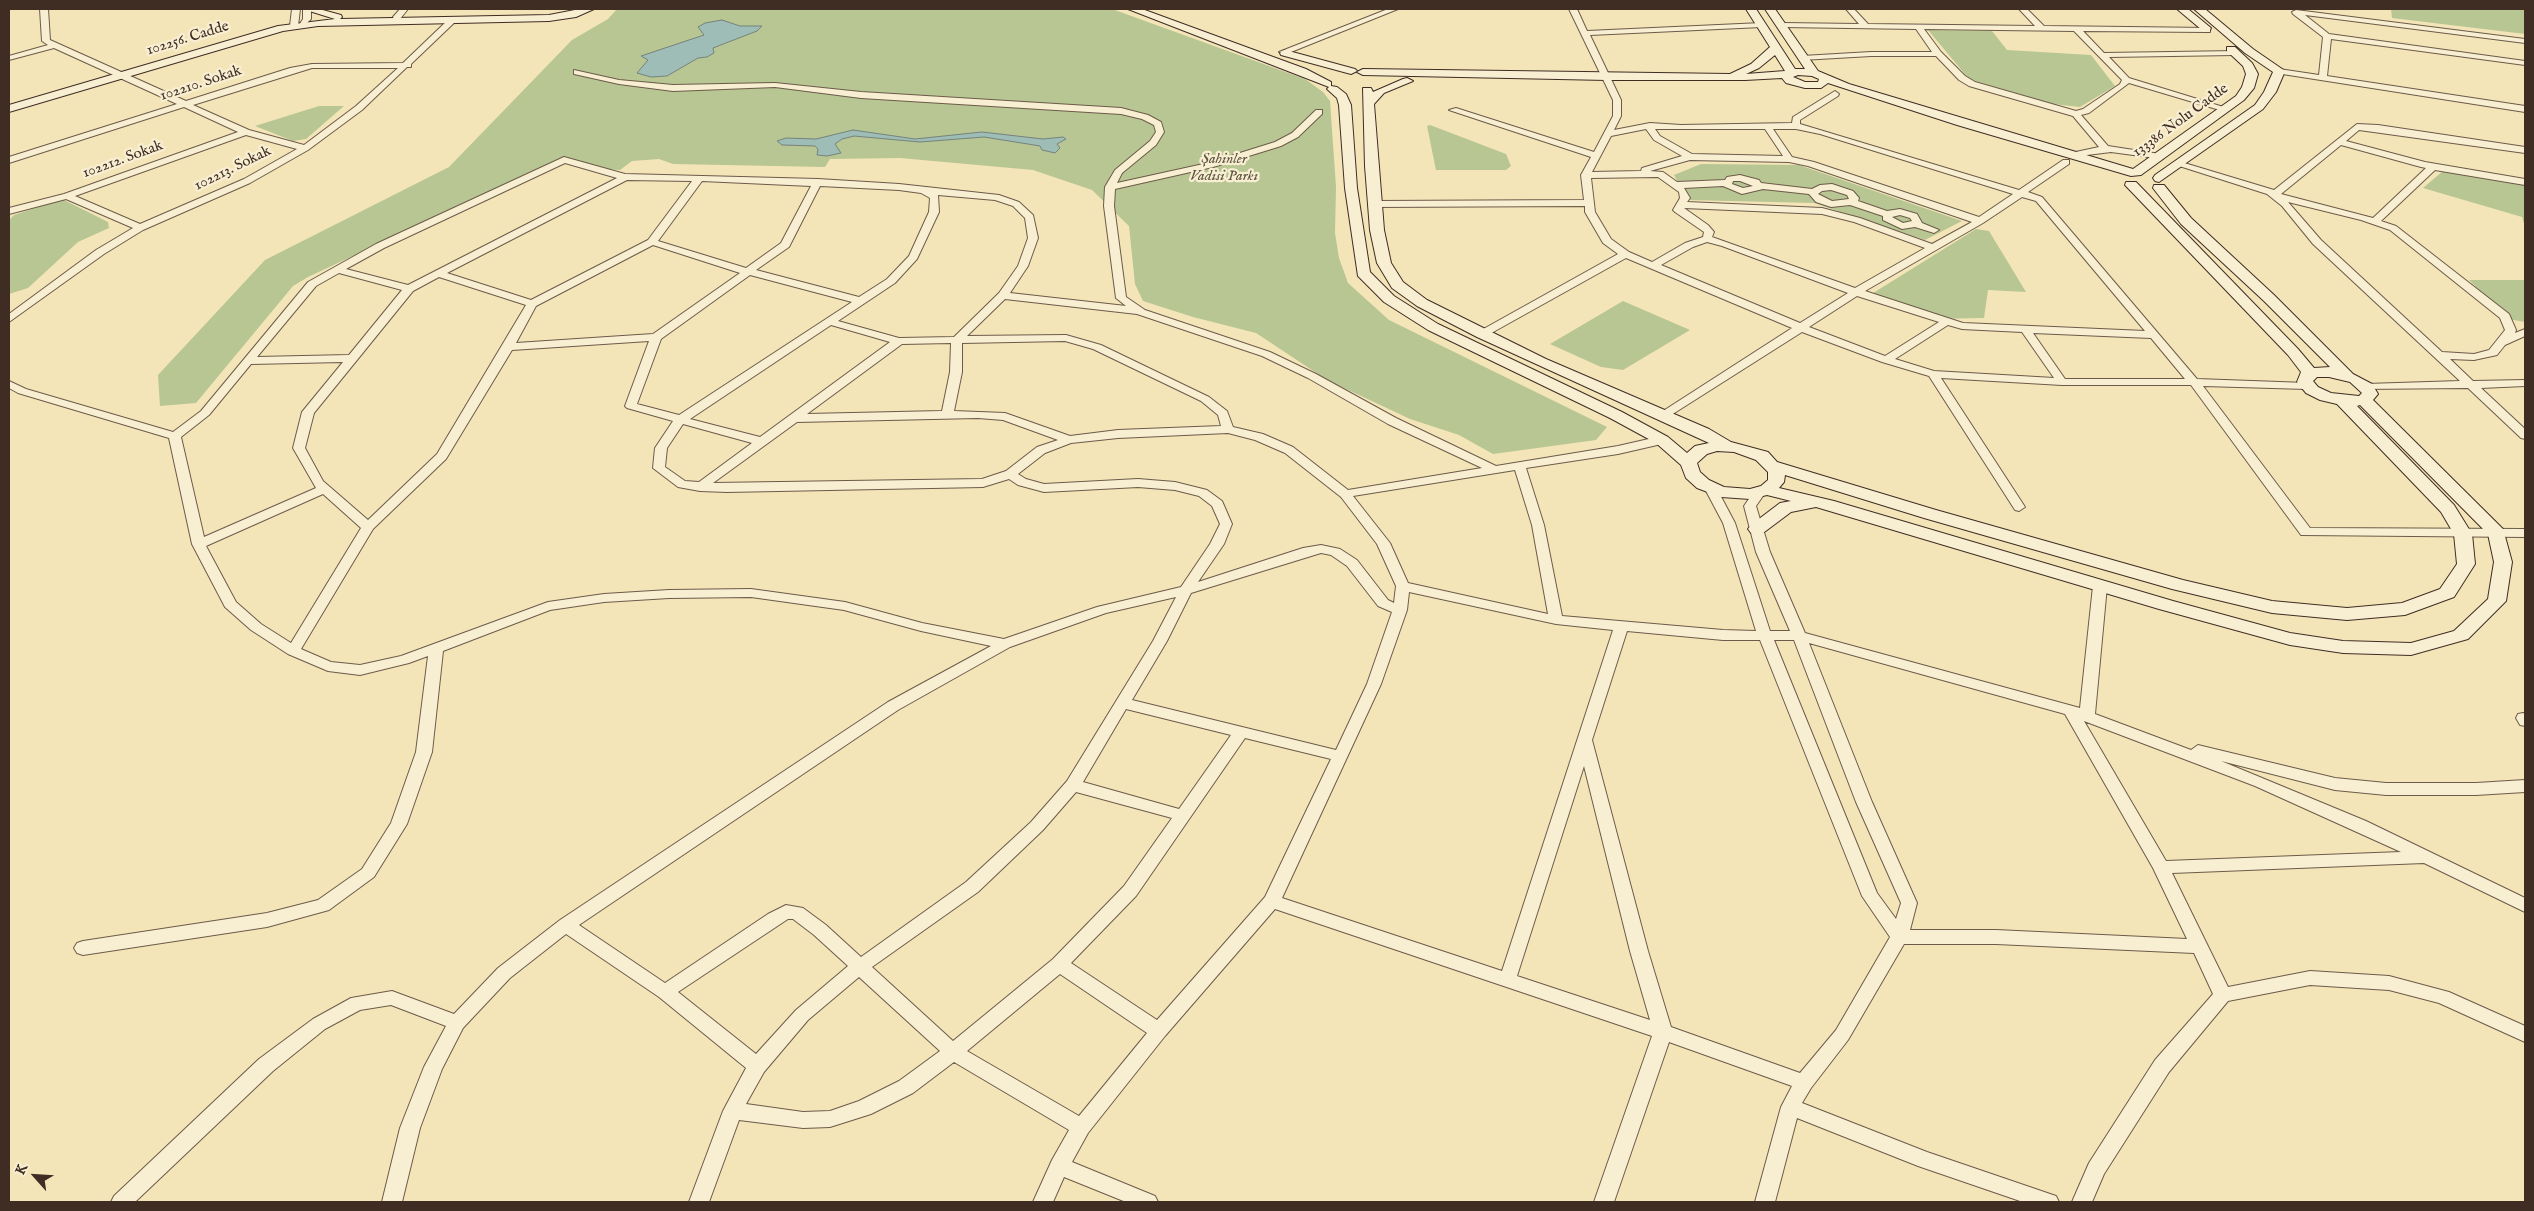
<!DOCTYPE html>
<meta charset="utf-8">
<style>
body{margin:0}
#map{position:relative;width:2534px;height:1211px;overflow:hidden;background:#f4e5b9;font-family:"IM FELL English",serif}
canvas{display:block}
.frame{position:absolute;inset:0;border:10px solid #3f2d24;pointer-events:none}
.north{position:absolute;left:10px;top:1151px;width:50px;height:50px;-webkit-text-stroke:4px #f8eed2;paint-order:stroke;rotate:296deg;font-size:14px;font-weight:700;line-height:20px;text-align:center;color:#3f2d24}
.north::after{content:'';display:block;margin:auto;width:18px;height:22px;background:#3f2d24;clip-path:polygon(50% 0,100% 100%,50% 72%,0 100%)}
</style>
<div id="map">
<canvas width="2534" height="1211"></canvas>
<div class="frame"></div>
<div class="north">K</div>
</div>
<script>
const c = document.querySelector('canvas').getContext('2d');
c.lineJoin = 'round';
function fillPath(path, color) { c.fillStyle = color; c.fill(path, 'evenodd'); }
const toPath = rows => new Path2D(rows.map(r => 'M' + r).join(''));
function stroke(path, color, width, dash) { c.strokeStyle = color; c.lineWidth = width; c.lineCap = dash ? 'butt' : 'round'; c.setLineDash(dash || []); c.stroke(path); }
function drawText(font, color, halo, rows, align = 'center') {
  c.font = font + ' "IM FELL English",serif'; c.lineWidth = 4.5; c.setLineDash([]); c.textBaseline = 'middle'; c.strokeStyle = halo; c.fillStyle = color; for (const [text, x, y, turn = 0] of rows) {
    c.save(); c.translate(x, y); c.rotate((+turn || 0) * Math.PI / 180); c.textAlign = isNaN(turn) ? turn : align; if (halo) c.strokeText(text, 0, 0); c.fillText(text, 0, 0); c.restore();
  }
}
fillPath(toPath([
 [617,9,1112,9,1305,79,1323,92,1330,101,1336,187,1335,233,1339,258,1348,283,1389,320,1607,427,1596,440,1493,454,1459,435,1410,419,1327,380,1256,333,1193,317,1143,301,1135,284,1129,226,1092,190,1033,170,900,158,830,159,825,167,673,164,659,159,632,161,620,170,606,169,564,159,549,164,308,277,293,286,196,403,160,406,158,375,265,260,449,167,572,40,608,19],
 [2391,9,2525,9,2525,34,2392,18],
 [1928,30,1992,31,2007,50,2091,55,2115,86,2080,107,2053,104,1969,79],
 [319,106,344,106,306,139,293,141,255,126],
 [1430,125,1506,154,1511,166,1506,170,1436,170,1427,126],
 [1701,164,1799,165,1962,221,1925,240,1814,203,1687,200,1674,175],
 [2443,171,2525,185,2525,227,2522,217,2423,188],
 [62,199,108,222,109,228,78,242,28,288,9,294,9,220,14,215],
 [1976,229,1989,231,2026,292,1988,290,1984,318,1936,319,1870,295],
 [2469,280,2525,280,2525,322,2508,319],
 [1623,301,1690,330,1623,370,1601,367,1550,344]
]), '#b7c692');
const water = toPath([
 [722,20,740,26,762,26,757,31,713,48,714,53,707,57,698,58,667,76,651,77,637,73,648,60,641,56,704,35,698,27,705,23,722,20],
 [853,130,915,139,982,132,1043,139,1063,137,1066,139,1057,144,1060,148,1055,153,1042,150,1040,146,1034,145,984,137,920,142,854,136,842,139,835,144,841,153,827,156,817,155,818,149,815,146,782,145,777,141,786,138,816,139,853,130]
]);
fillPath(water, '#9dbdb6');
stroke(water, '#77837c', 1);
const street = toPath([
 [40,9,48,9,50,40,186,101,290,68,312,64,403,63,449,19,456,21,411,64,411,67,407,67,362,110,308,150,250,183,143,230,104,254,9,322,9,314,96,250,133,228,66,199,9,214,9,208,64,194,238,132,184,107,9,163,9,157,177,104,54,48,9,60,9,56,48,45,42,41,40,9],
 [312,68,398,68,356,106,304,145,249,130,193,105,312,68],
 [246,135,297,149,244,179,140,224,75,196,246,135],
 [292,9,300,9,298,26,294,28,290,26,292,9],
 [303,9,311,9,311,19,303,27,299,25,303,19,303,9],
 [400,9,408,9,400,19,394,19,393,17,400,9],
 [1388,9,1398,9,1286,54,1279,52,1388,9],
 [1569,9,1577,9,1587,31,1762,23,1766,25,1762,27,1590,35,1621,100,1621,116,1614,130,1650,123,1681,125,1792,123,1793,117,1835,91,1839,94,1838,96,1800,120,1800,124,2019,190,2063,160,2069,160,2069,164,2028,192,2042,197,2197,379,2307,383,2313,386,2307,389,2203,386,2310,528,2525,529,2525,537,2301,535,2191,385,2062,385,1941,378,2025,507,2019,511,2015,510,1929,376,1882,362,1802,332,1668,417,1660,417,1658,415,1660,413,1792,328,1626,258,1486,336,1478,336,1478,332,1618,254,1603,243,1585,212,1585,206,1374,207,1369,204,1374,201,1584,200,1581,175,1591,157,1449,110,1456,108,1594,152,1613,116,1613,100,1569,9],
 [1646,129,1654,140,1682,156,1642,168,1641,171,1592,172,1611,136,1646,129],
 [1655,129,1765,129,1783,156,1692,154,1660,136,1655,129],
 [1773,129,1796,129,1820,134,2013,194,1979,217,1814,162,1792,157,1773,129],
 [1690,160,1789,162,1808,166,1972,222,1932,244,1860,218,1822,208,1687,202,1690,198,1684,188,1723,186,1742,194,1763,189,1809,194,1816,202,1831,207,1850,205,1883,216,1883,220,1902,229,1915,227,1934,233,1939,230,1922,223,1917,214,1900,209,1887,211,1858,201,1859,198,1853,191,1832,184,1820,185,1812,189,1761,183,1759,180,1740,175,1727,177,1725,180,1677,182,1663,172,1650,171,1690,160],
 [1658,177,1679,192,1680,198,1673,210,1675,212,1704,232,1703,237,1685,243,1652,262,1629,252,1611,239,1595,212,1591,178,1658,177],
 [1733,181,1740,181,1753,186,1743,188,1732,184,1733,181],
 [1831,190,1847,195,1849,199,1832,201,1818,194,1822,191,1831,190],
 [2022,197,2036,201,2145,331,1963,323,1865,291,1983,223,2022,197],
 [1684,208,1822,214,1854,222,1925,248,1855,288,1712,237,1714,232,1708,225,1684,208],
 [1900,215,1910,218,1912,221,1903,223,1892,217,1900,215],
 [1707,242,1722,246,1848,293,1800,323,1661,265,1693,247,1707,242],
 [1857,296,1939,322,1885,356,1809,327,1857,296],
 [1948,325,1962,329,2022,332,2054,378,1934,371,1895,359,1948,325],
 [2033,333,2151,338,2185,379,2065,379,2033,333],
 [1846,9,1854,9,1868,24,2035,26,2019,9,2027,9,2044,26,2210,28,2210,32,2207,32,2083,31,2104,53,2238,51,2238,55,2235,55,2109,57,2129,78,2230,109,2223,111,2129,83,2089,113,2081,115,2108,146,2160,154,2163,155,2163,159,2111,152,2071,157,2071,153,2099,147,2073,116,1969,86,1959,80,1936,56,1871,56,1802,60,1798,58,1802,56,1871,52,1932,52,1916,29,1782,27,1778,25,1782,23,1859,24,1846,9],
 [1924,29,2074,31,2122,80,2120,84,2083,109,2076,111,1975,82,1965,76,1941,52,1924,29],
 [2296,10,2525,39,2525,43,2305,15,2329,34,2525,61,2525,65,2331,39,2327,76,2525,106,2525,112,2276,73,2275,71,2279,69,2319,75,2323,37,2293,14,2292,12,2296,10],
 [574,70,619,80,673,85,775,83,861,92,1121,108,1148,115,1161,122,1164,132,1156,145,1122,173,1117,183,1208,163,1275,142,1292,133,1316,110,1322,110,1322,114,1298,137,1281,146,1213,167,1115,189,1114,206,1126,297,1145,310,1270,352,1316,374,1396,418,1496,466,1618,446,1662,436,1666,437,1668,440,1666,443,1618,454,1526,468,1544,525,1562,616,1723,630,1756,631,1723,523,1705,489,1711,485,1717,489,1735,523,1770,631,1790,631,1756,552,1744,506,1755,490,1759,489,1765,493,1756,506,1770,552,1805,633,2080,708,2093,586,2100,582,2107,586,2095,714,2191,750,2198,745,2335,778,2386,783,2476,783,2525,780,2525,792,2476,795,2386,795,2335,790,2221,761,2366,821,2525,898,2525,912,2424,863,2172,873,2228,987,2310,971,2389,976,2449,992,2525,1026,2525,1042,2439,1003,2389,990,2310,985,2228,1001,2169,1072,2104,1174,2092,1202,2072,1202,2089,1163,2155,1060,2213,994,2194,953,1996,944,1904,944,1848,1040,1811,1088,1802,1103,1927,1152,2056,1196,2059,1202,2023,1202,1918,1166,1797,1118,1775,1202,1755,1202,1781,1107,1792,1086,1669,1042,1614,1202,1594,1202,1652,1036,1275,909,1165,1036,1088,1133,1072,1162,1155,1196,1158,1202,1126,1202,1064,1177,1053,1202,1033,1202,1052,1160,1069,1130,954,1062,913,1093,871,1114,830,1127,803,1128,739,1120,709,1202,689,1202,723,1111,746,1068,659,997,566,934,510,978,463,1028,442,1069,420,1128,402,1202,382,1202,400,1128,424,1067,446,1026,391,1005,360,1010,325,1029,273,1071,135,1202,111,1202,114,1196,259,1059,313,1019,351,998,392,991,454,1014,498,968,560,920,888,702,991,646,921,631,844,610,751,597,669,598,604,602,550,610,443,651,432,752,407,824,374,877,329,910,267,927,83,955,77,953,74,948,77,943,83,941,267,913,318,900,362,869,391,823,416,752,428,656,409,663,360,675,328,671,288,654,251,630,225,607,192,544,169,438,18,393,9,388,9,381,26,389,173,432,201,411,308,282,376,244,564,157,625,174,818,179,899,184,999,195,1019,202,1033,215,1038,238,1028,266,1010,293,1126,306,1116,298,1104,206,1105,187,1115,170,1150,141,1156,132,1154,125,1142,119,1121,114,861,98,775,87,673,91,619,84,574,74,574,70],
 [565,163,617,178,408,285,346,269,384,248,565,163],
 [627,180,692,181,648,240,531,300,447,273,627,180],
 [702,181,811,186,781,243,746,268,658,241,702,181],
 [820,186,899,190,921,193,930,198,929,212,909,256,887,279,859,297,756,270,789,247,820,186],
 [938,195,995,200,1013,206,1025,218,1028,238,1018,266,999,293,954,337,899,338,838,321,895,283,917,259,939,212,938,195],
 [653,245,740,273,653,334,516,343,536,306,653,245],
 [339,273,402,290,349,355,257,357,316,286,339,273],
 [750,275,852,302,679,415,637,404,661,339,750,275],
 [439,277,526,305,437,454,368,520,323,481,305,448,314,413,413,291,439,277],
 [1005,299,1137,314,1262,356,1308,378,1388,424,1482,468,1348,490,1293,447,1263,434,1233,427,1227,411,1209,397,1101,345,1066,335,967,336,1005,299],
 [831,325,890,342,760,437,690,419,831,325],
 [649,341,625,406,627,408,673,421,655,448,653,468,678,487,700,491,727,492,983,487,1009,479,1018,485,1044,492,1138,487,1175,490,1199,496,1212,506,1220,524,1210,544,1181,587,1097,607,1004,639,922,623,845,602,751,589,669,590,604,594,548,602,401,656,360,665,331,662,301,649,373,529,446,459,512,350,649,341],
 [1065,341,1093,349,1201,401,1218,415,1221,426,1118,430,1070,436,1005,413,954,411,962,372,962,343,1065,341],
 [951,343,950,372,942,411,807,414,902,344,951,343],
 [343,362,302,412,293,448,316,488,204,537,181,437,209,415,251,364,343,362],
 [978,418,1003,420,1058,440,1037,447,1006,471,982,479,713,483,797,422,978,418],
 [683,424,752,443,699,482,685,481,665,467,667,448,683,424],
 [1228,433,1255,440,1285,453,1341,497,1377,544,1396,586,1394,603,1388,600,1357,560,1340,549,1321,545,1303,548,1198,582,1224,544,1232,524,1222,501,1207,490,1175,482,1138,479,1044,484,1026,479,1018,474,1045,453,1071,443,1118,438,1228,433],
 [1515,470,1532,525,1548,614,1408,583,1390,543,1353,496,1515,470],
 [323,494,361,528,291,643,261,624,236,602,206,546,323,494],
 [1321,553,1331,555,1347,566,1378,606,1392,612,1367,684,1336,750,1132,700,1167,641,1191,593,1321,553],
 [1409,592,1556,624,1613,630,1502,971,1282,898,1381,684,1407,610,1409,592],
 [1176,597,1153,641,1067,781,1031,822,966,882,861,957,826,925,803,908,786,905,768,914,665,983,579,925,898,710,1010,647,1106,613,1176,597],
 [1627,631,1723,640,1760,640,1862,896,1890,937,1836,1030,1800,1073,1671,1027,1648,951,1592,740,1627,631],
 [1774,640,1794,640,1856,802,1901,903,1896,919,1877,893,1774,640],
 [1809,643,2065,714,2153,868,2187,939,1996,930,1910,930,1917,903,1872,802,1809,643],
 [1126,709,1231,735,1179,809,1083,782,1126,709],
 [2084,721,2255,786,2401,852,2166,861,2084,721],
 [1245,738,1331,759,1265,897,1157,1020,1071,963,1136,896,1245,738],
 [1584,766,1630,951,1650,1020,1517,976,1584,766],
 [1076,792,1172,818,1124,886,1053,959,953,1041,872,967,978,892,1043,830,1076,792],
 [788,919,793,919,814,935,848,966,796,1010,756,1054,678,992,788,919],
 [1060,974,1147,1033,1079,1116,967,1051,1060,974],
 [859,977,940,1051,899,1081,859,1101,830,1111,803,1112,746,1104,764,1072,808,1020,859,977],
 [2357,124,2378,125,2525,147,2525,153,2359,130,2346,141,2425,162,2525,179,2525,185,2435,170,2381,221,2396,226,2509,314,2516,330,2515,333,2525,329,2525,336,2505,345,2497,355,2474,360,2450,359,2473,381,2525,380,2525,386,2481,388,2525,429,2525,439,2521,438,2468,388,2362,389,2360,387,2366,384,2460,381,2313,244,2282,206,2267,194,2173,164,2181,162,2274,190,2357,124],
 [2341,145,2421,167,2426,168,2373,218,2281,194,2341,145],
 [2288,202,2361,220,2390,230,2500,318,2505,330,2489,350,2474,354,2442,352,2321,240,2288,202],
 [2523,713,2525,714,2525,726,2520,725,2516,718,2518,714,2523,713]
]);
const secondary = toPath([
 [303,9,319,9,341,15,342,17,340,19,549,15,580,9,594,9,576,17,549,21,318,26,283,31,9,112,9,105,278,26,335,19,303,9],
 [1128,9,1142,9,1306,69,1331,82,1331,86,1337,87,1346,94,1351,105,1357,188,1370,272,1394,296,1438,324,1622,412,1668,437,1687,453,1695,446,1709,443,1477,337,1417,306,1392,288,1377,263,1370,230,1365,166,1363,88,1371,88,1373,92,1403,79,1407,78,1413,81,1384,93,1374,104,1384,230,1391,263,1403,282,1427,300,1546,359,1709,429,1731,442,1768,452,1777,462,1936,510,2183,580,2272,601,2347,608,2402,603,2440,589,2457,564,2454,534,2441,512,2337,404,2320,400,2306,393,2297,382,2301,372,2288,355,2125,185,2126,182,2136,182,2298,349,2314,368,2330,367,2264,301,2181,224,2153,188,2154,185,2164,185,2191,218,2274,295,2353,374,2372,384,2378,394,2373,400,2503,529,2512,562,2506,601,2468,639,2411,655,2343,653,2290,645,2159,609,1816,507,1791,512,1763,533,1751,533,1748,529,1751,525,1780,503,1791,501,1767,495,1750,499,1721,497,1697,488,1686,478,1681,465,1656,443,1610,418,1428,330,1384,302,1358,276,1345,188,1339,105,1337,98,1327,89,1329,87,1128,9],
 [2317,377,2329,377,2350,382,2362,393,2359,396,2331,393,2318,387,2313,381,2317,377],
 [2360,405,2488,534,2494,562,2488,599,2454,631,2411,643,2343,641,2290,633,2173,601,1834,501,1779,488,1784,482,1785,475,1924,518,2172,589,2272,613,2347,620,2405,615,2454,597,2475,564,2472,534,2454,505,2357,406,2360,405],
 [1717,451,1734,452,1756,460,1768,472,1768,480,1761,486,1750,489,1724,487,1709,480,1700,472,1697,463,1707,454,1717,451],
 [1746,9,1756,9,1795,69,1805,69,1765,9,1775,9,1818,71,1849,84,2133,169,2236,96,2242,87,2246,74,2243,66,2227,51,2227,47,2235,47,2252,63,2258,74,2254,88,2244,100,2141,175,2131,176,1957,125,1828,83,1821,88,1805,88,1786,83,1782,78,1745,80,1607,80,1363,75,1357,72,1363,69,1730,74,1751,64,1770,47,1746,9],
 [1775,55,1785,71,1746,74,1759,68,1775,55],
 [1798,75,1812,76,1819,79,1818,82,1805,82,1793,77,1798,75],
 [2177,9,2188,9,2211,28,2210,30,2202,30,2177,9],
 [2194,9,2205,9,2253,49,2285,71,2276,92,2263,109,2159,182,2155,181,2153,178,2155,175,2255,105,2264,92,2273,72,2245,53,2194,9],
 [1285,50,1355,69,1357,71,1351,74,1281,55,1280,53,1285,50]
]);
stroke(street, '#6c5b49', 2);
stroke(secondary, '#3f2d24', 2);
fillPath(street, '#f8eed2');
fillPath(secondary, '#f8eed2');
drawText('15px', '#3f2d24', '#f8eed2', [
 ["102256. Cadde",188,39,-17],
 ["102210. Sokak",201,84,-18],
 ["133386 Nolu Cadde",2181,121,-36],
 ["102212. Sokak",123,160,-20],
 ["102213. Sokak",233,169,-26]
]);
drawText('italic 15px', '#5d5340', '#f8eed2', [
 ["Şahinler",1224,160],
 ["Vadisi Parkı",1224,177]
]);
</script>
